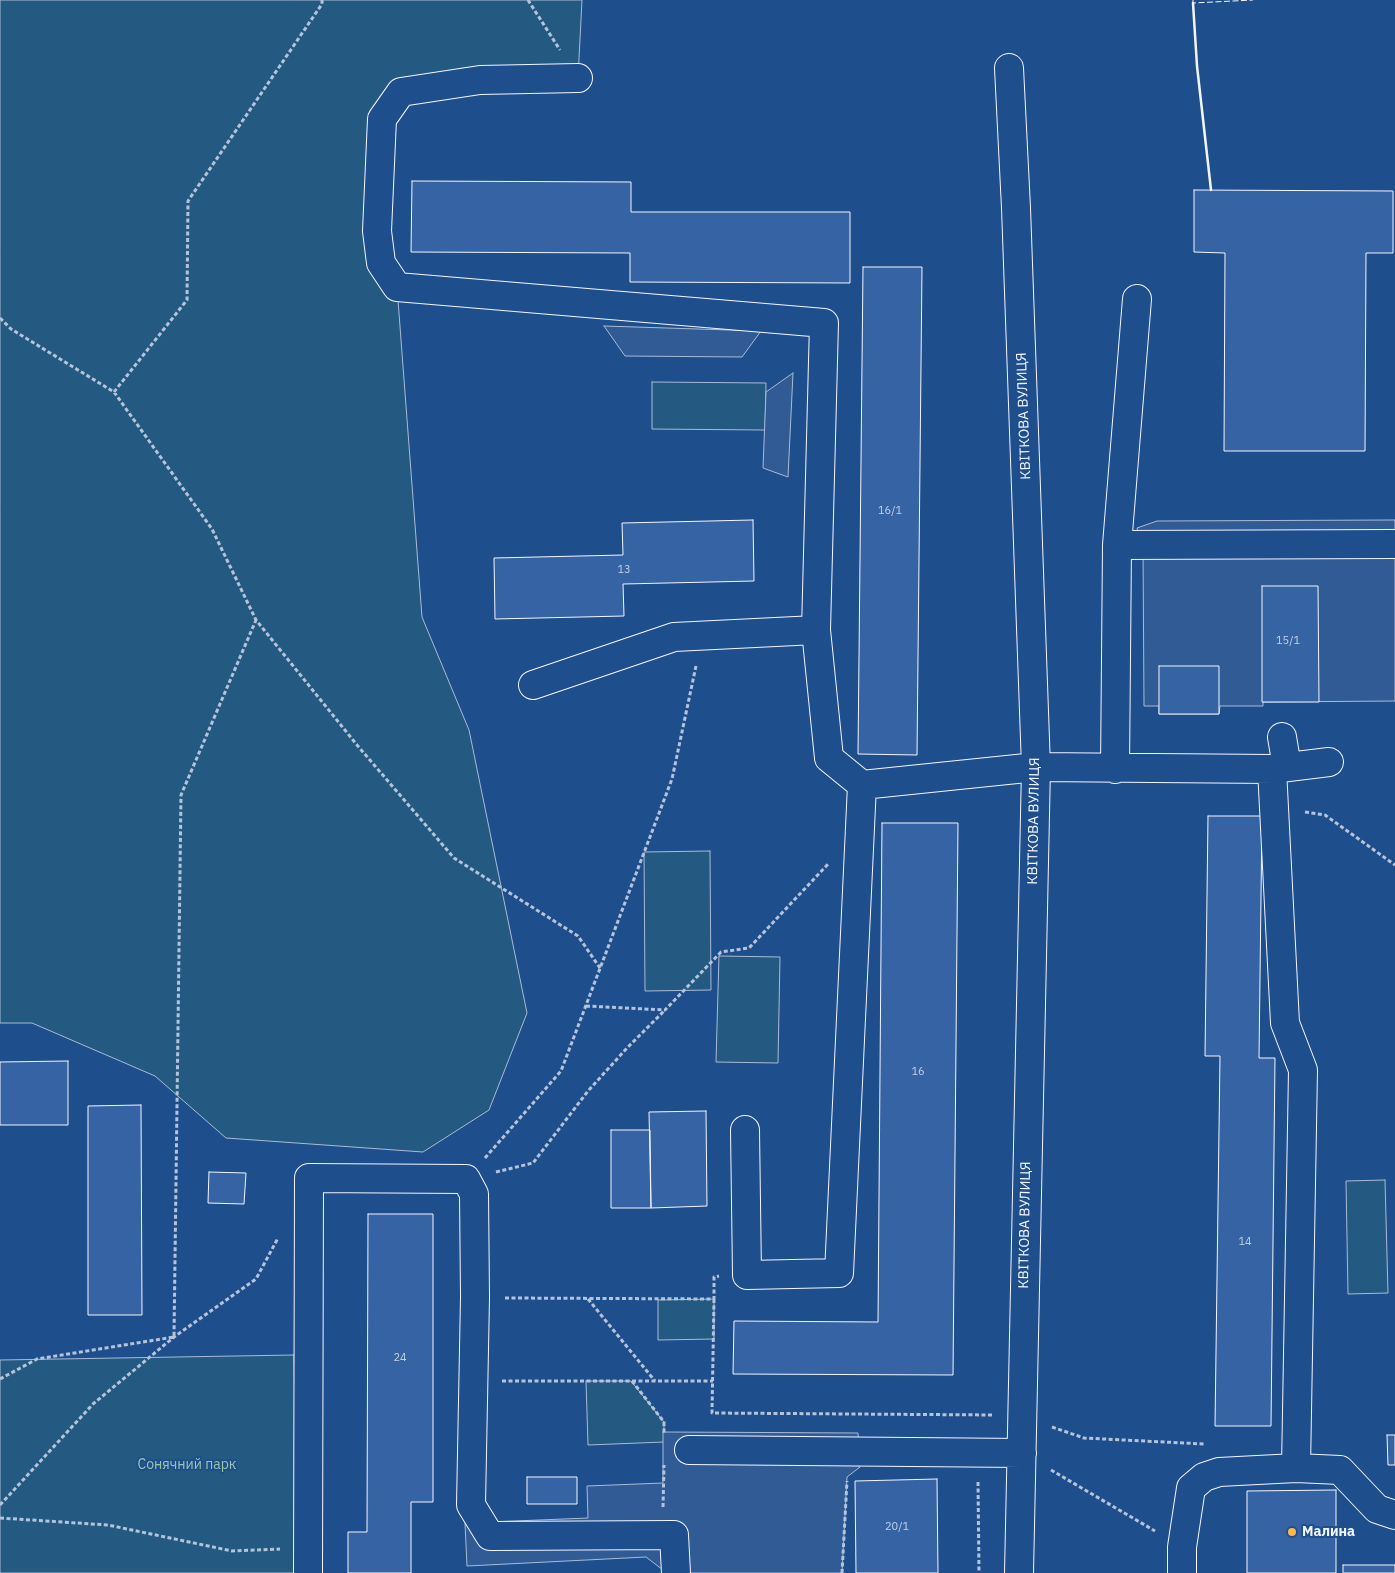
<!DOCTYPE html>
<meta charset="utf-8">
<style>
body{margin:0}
canvas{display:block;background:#1f4e8c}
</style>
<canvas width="1395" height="1573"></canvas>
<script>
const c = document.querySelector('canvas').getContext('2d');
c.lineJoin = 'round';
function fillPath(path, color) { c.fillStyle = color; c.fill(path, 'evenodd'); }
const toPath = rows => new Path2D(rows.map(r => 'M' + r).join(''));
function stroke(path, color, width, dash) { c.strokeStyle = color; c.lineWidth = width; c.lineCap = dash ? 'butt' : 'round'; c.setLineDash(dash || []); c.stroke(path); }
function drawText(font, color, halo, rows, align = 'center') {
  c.font = font + ' "IBM Plex Sans",sans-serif'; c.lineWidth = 4; c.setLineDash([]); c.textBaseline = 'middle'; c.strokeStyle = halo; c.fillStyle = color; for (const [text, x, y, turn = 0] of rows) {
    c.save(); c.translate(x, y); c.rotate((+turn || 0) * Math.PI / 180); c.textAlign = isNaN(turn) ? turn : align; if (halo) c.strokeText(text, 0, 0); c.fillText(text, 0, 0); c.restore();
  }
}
const green = toPath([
 [0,0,582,0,578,78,401,92,382,119,377,231,397,287,422,617,469,730,527,1013,489,1110,423,1152,226,1138,155,1076,32,1023,0,1023,0,0],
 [652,382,766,383,765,430,652,429,652,382],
 [710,851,711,990,645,991,644,852,710,851],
 [719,956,780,957,778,1063,716,1062,719,956],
 [1385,1180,1388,1293,1348,1294,1346,1181,1385,1180],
 [714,1299,714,1339,658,1340,658,1300,714,1299],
 [294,1355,298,1573,0,1573,0,1360,294,1355],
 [586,1381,631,1381,664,1422,664,1442,588,1445,586,1381]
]);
fillPath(green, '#245a82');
stroke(green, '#a8bbd7', 1);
const parking = toPath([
 [604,326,761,331,742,357,625,356,604,326],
 [793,373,788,477,763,468,766,392,793,373],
 [1395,520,1395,701,1263,702,1263,706,1220,706,1219,714,1159,714,1159,706,1144,706,1143,549,1137,528,1157,521,1395,520],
 [663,1432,858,1433,860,1467,847,1477,842,1573,667,1573,646,1557,467,1566,465,1523,588,1518,587,1486,663,1483,663,1432]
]);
fillPath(parking, '#305b95');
stroke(parking, '#a8bbd7', 1);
const building = toPath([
 [412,181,631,182,631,212,850,212,850,283,630,282,630,253,411,252,412,181],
 [1194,190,1393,191,1393,253,1366,253,1365,451,1224,451,1225,253,1194,252,1194,190],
 [863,267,922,267,917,755,858,754,863,267],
 [753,520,754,581,623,584,624,616,495,619,494,558,623,555,622,523,753,520],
 [1262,586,1318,586,1319,702,1262,702,1262,586],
 [1159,666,1219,666,1219,714,1159,714,1159,666],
 [1208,816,1262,816,1259,1058,1275,1058,1271,1426,1215,1426,1220,1056,1205,1056,1208,816],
 [882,823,958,823,953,1375,733,1374,734,1321,878,1322,882,823],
 [68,1061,68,1125,0,1125,0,1062,68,1061],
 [141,1105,142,1315,88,1315,88,1106,141,1105],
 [706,1111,707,1206,651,1208,649,1112,706,1111],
 [611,1130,650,1130,651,1208,611,1208,611,1130],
 [209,1172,246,1173,244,1204,208,1203,209,1172],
 [368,1214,433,1214,433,1502,411,1502,411,1573,348,1573,348,1532,367,1532,368,1214],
 [1387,1435,1395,1435,1395,1465,1388,1465,1387,1435],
 [527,1477,577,1477,577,1504,527,1504,527,1477],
 [937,1479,938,1573,856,1573,855,1481,937,1479],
 [1336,1490,1336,1573,1247,1573,1247,1491,1336,1490],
 [1343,1565,1395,1565,1395,1573,1343,1573,1343,1565]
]);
fillPath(building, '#3563a3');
stroke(building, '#f2f6ff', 1);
const minor = toPath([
 [1009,68,1016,208,1036,767,1019,1573],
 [578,78,480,80,401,92,382,119,377,231,381,263,397,287,824,323,816,630],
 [1117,545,1395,544],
 [533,685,674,637,816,630,829,758,862,785],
 [1282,737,1287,767],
 [1115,769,1117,545,1137,299],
 [1272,769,1329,762],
 [745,1130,747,1275,839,1273,862,785,1036,767,1272,769,1285,1023,1303,1070,1296,1468],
 [689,1450,1022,1453],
 [308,1573,309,1178,466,1179,474,1194,475,1297,471,1505,490,1536,674,1535,676,1573],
 [1182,1573,1182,1547,1191,1488,1204,1477,1219,1472,1296,1468,1340,1470,1377,1509,1395,1515]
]);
stroke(minor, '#f2f6ff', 30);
stroke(toPath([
 [528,0,560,50],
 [0,318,11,329,114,392,212,529,256,620,357,745,454,858,578,936,600,968],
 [114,392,187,300,188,201,322,4,322,0],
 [1305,812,1325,815,1395,865],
 [586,1006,665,1010,721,952,749,948,829,863],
 [485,1158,561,1071,672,779,696,666],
 [496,1172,533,1163,588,1091,627,1048,665,1010],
 [505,1298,714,1299,714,1277,719,1276],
 [588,1299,655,1381],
 [714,1299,712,1413,993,1415],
 [0,1379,37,1359,174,1337,181,795,256,620],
 [502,1381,713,1381],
 [632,1381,664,1422,664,1434],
 [1052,1427,1084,1438,1204,1444],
 [1051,1470,1155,1531],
 [978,1482,979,1573],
 [0,1505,93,1404,174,1337,256,1279,278,1238],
 [663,1507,664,1465],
 [0,1518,108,1525,232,1551,280,1549],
 [842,1573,847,1481]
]), '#b3c4dc', 3, [4, 2.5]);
stroke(minor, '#1f4e8c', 28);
stroke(toPath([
 [1193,0,1193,3,1253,0]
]), '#f2f6ff', 1, [6, 2.5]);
stroke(toPath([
 [1193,3,1197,66,1211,190]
]), '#f2f6ff', 2.5);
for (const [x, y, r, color] of [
 [1292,1532,5,"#ffb74d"]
]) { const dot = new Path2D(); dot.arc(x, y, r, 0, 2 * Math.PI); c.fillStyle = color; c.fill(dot); stroke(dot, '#1f4e8c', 2); }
drawText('11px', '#c3d1e8', null, [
 ["16/1",890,511],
 ["13",624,570],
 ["15/1",1288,641],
 ["16",918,1072],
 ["14",1245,1242],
 ["24",400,1358],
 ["20/1",897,1527]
]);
drawText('14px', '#f2f6ff', '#1f4e8c', [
 ["КВІТКОВА ВУЛИЦЯ",1024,416,-92],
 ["КВІТКОВА ВУЛИЦЯ",1034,821,-89],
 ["КВІТКОВА ВУЛИЦЯ",1025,1225,-89]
]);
drawText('14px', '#97c8a6', '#1f4e8c', [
 ["Сонячний парк",187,1465]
]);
drawText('bold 14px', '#f2f6ff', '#1f4e8c', [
 ["Малина",1302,1532]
], 'left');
</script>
